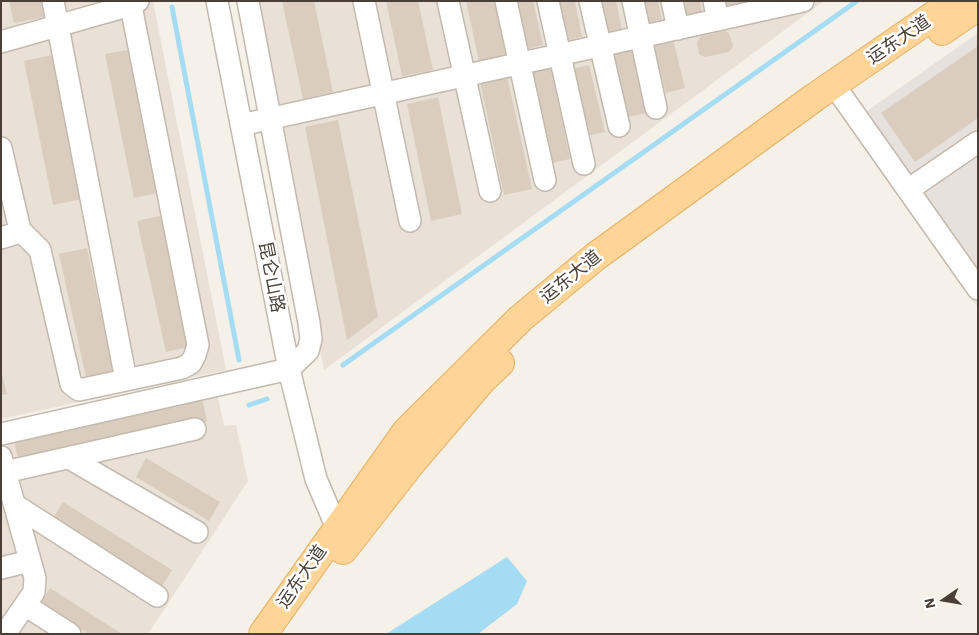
<!DOCTYPE html>
<meta charset="utf-8">
<style>
body{margin:0}
#map{position:relative;width:979px;height:635px;overflow:hidden;background:#f5f0e8;font-family:"Work Sans",sans-serif}
canvas{display:block}
.frame{position:absolute;inset:0;border:2px solid #493f36;pointer-events:none}
.north{position:absolute;left:919px;top:575px;width:50px;height:50px;-webkit-text-stroke:4px #fff;paint-order:stroke;rotate:257deg;font-size:14px;font-weight:700;line-height:20px;text-align:center;color:#493f36}
.north::after{content:'';display:block;margin:auto;width:18px;height:22px;background:#493f36;clip-path:polygon(50% 0,100% 100%,50% 72%,0 100%)}
</style>
<div id="map">
<canvas width="979" height="635"></canvas>
<div class="frame"></div>
<div class="north">N</div>
</div>
<script>
const c = document.querySelector('canvas').getContext('2d');
c.lineJoin = 'round';
function fillPath(path, color) { c.fillStyle = color; c.fill(path, 'evenodd'); }
const toPath = rows => new Path2D(rows.map(r => 'M' + r).join(''));
function stroke(path, color, width, dash) { c.strokeStyle = color; c.lineWidth = width; c.lineCap = dash ? 'butt' : 'round'; c.setLineDash(dash || []); c.stroke(path); }
function drawText(font, color, halo, rows, align = 'center') {
  c.font = font + ' "Work Sans","Noto Sans SC",sans-serif'; c.lineWidth = 5; c.setLineDash([]); c.textBaseline = 'middle'; c.strokeStyle = halo; c.fillStyle = color; for (const [text, x, y, turn = 0] of rows) {
    c.save(); c.translate(x, y); c.rotate((+turn || 0) * Math.PI / 180); c.textAlign = isNaN(turn) ? turn : align; if (halo) c.strokeText(text, 0, 0); c.fillText(text, 0, 0); c.restore();
  }
}
fillPath(toPath([
 [1,1,153,1,226,370,1,419],
 [251,1,824,1,324,370],
 [217,393,224,426,236,425,248,481,148,634,1,634,1,443]
]), '#e9e1d6');
fillPath(toPath([
 [978,33,978,308,850,123]
]), '#e7e1dd');
fillPath(toPath([
 [507,557,527,581,517,604,478,634,386,634]
]), '#a3dcf3');
stroke(toPath([
 [172,7,239,360],
 [343,365,857,1],
 [249,405,267,399]
]), '#a3dcf3', 5);
fillPath(toPath([
 [9,1,41,1,44,17,14,23],
 [282,1,314,1,333,92,303,99],
 [386,1,418,1,433,70,402,76],
 [466,1,495,1,506,56,479,61],
 [514,1,533,1,543,45,524,50],
 [555,1,575,1,582,37,563,41],
 [596,1,616,1,622,29,603,33],
 [638,1,658,1,662,20,643,25],
 [680,1,700,1,703,13,684,17],
 [721,1,741,1,742,4,723,9],
 [725,31,729,33,733,46,729,52,705,57,699,54,697,42,701,36],
 [673,39,685,88,666,93,653,44],
 [978,46,978,118,915,162,881,113],
 [634,47,648,113,627,117,612,52],
 [133,49,162,192,134,198,105,54],
 [52,55,82,199,53,205,24,61],
 [589,65,605,132,586,136,571,69],
 [551,66,570,159,551,163,531,70],
 [507,76,532,189,504,195,480,82],
 [438,97,462,214,431,221,407,104],
 [338,120,378,317,347,340,305,127],
 [164,215,193,346,166,352,137,221],
 [87,248,113,371,86,377,59,254],
 [1,370,7,394,1,395],
 [201,393,207,421,19,463,13,435],
 [146,458,220,502,209,521,136,477],
 [63,502,172,570,162,586,53,518],
 [50,588,122,634,89,634,40,603]
]), '#dacdc0');
const minor = toPath([
 [53,1,126,380],
 [217,1,289,369,316,479,342,540],
 [364,1,410,221],
 [448,1,490,191],
 [506,1,545,180],
 [548,1,584,164],
 [590,1,619,126],
 [633,1,656,108],
 [672,1,678,29],
 [714,1,718,20],
 [1,42,131,5,138,1],
 [834,85,978,289],
 [241,125,803,1],
 [1,148,20,230,14,234,1,238],
 [908,190,978,142],
 [20,230,40,250,71,384,79,390,182,368,191,363,195,355,198,345,130,1],
 [1,434,289,369,308,351,311,339,309,323,248,1],
 [1,457,35,578,34,592,5,634],
 [69,458,197,532],
 [5,472,195,429],
 [15,505,157,596],
 [1,568,30,561],
 [25,605,70,634]
]);
const major = toPath([
 [942,31,978,6],
 [343,550,412,462,483,379,500,363],
 [263,634,406,432,521,318,595,257,815,97,955,1]
]);
stroke(minor, '#c4b9ad', 24);
stroke(major, '#e8b063', 30);
stroke(minor, '#fff', 21);
stroke(major, '#ffd597', 28);
drawText('18px', '#493f36', '#fff', [
 ["运东大道",899,40,-34],
 ["昆仑山路",271,277,79],
 ["运东大道",571,277,-39],
 ["运东大道",302,577,-55]
]);
</script>
